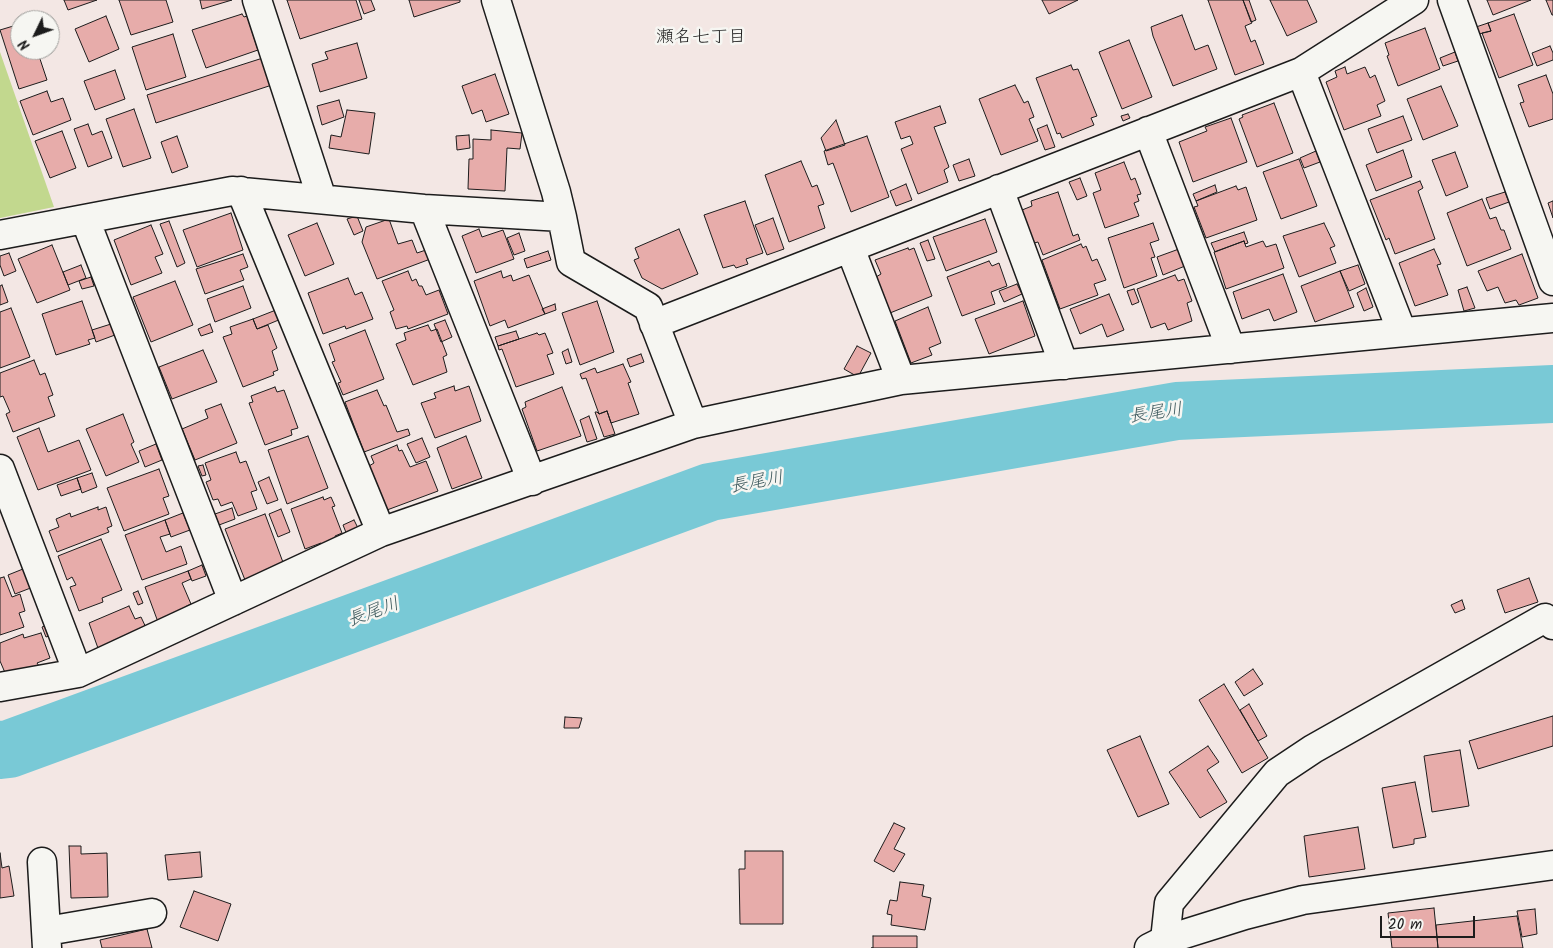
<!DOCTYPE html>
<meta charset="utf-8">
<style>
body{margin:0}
#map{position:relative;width:1553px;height:948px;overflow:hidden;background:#f3e7e4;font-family:Kalam,sans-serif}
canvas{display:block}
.north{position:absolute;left:10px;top:10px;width:50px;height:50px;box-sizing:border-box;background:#f6f6f2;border:1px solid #9f9f9c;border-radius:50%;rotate:228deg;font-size:14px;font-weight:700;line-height:20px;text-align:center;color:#1c1c1c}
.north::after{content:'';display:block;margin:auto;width:18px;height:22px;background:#1c1c1c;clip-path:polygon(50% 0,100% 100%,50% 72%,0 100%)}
.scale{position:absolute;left:1380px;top:916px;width:95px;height:22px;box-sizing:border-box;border:2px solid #1c1c1c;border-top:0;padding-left:6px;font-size:15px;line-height:18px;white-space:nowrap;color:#1c1c1c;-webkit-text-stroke:4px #f6f6f2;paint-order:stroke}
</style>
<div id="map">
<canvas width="1553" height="948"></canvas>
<div class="north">N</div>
<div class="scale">20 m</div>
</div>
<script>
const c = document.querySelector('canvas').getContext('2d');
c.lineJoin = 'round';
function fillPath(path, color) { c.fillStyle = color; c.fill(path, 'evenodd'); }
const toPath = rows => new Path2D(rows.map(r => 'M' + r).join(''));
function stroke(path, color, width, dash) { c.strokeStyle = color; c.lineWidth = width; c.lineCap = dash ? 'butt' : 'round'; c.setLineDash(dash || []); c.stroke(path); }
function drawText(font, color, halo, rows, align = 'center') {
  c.font = font + ' Kalam,"Klee One",sans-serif'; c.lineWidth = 5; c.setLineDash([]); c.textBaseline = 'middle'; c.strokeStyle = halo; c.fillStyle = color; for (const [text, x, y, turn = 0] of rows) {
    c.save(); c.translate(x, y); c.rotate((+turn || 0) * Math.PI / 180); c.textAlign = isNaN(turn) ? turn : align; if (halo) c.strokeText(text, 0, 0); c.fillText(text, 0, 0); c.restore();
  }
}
fillPath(toPath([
 [0,52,54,207,0,218]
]), '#c2d88e');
stroke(toPath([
 [0,750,9,749,710,492,1177,411,1553,394]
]), '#79c9d6', 58);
const building = toPath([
 [64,0,97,0,68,10,64,0],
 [119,0,166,0,173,22,131,35,119,0],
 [200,0,232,0,202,9,200,0],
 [287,0,356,0,362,19,300,39,287,0],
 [359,0,371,0,375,10,364,14,359,0],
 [409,0,460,0,460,2,414,17,409,0],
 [1042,0,1078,0,1049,14,1042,0],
 [1208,0,1243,0,1252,23,1245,26,1251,42,1255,40,1264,64,1235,75,1208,0],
 [1243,0,1249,0,1256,20,1251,22,1243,0],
 [1270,0,1307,0,1317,22,1287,36,1270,0],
 [1487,0,1531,0,1493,15,1487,0],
 [1546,0,1553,0,1553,15,1552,15,1546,0],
 [242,14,244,17,247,16,258,50,206,68,192,30,242,14],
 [1514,14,1533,65,1499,78,1482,33,1491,31,1488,23,1514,14],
 [1182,15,1195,50,1208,45,1217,69,1173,86,1153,36,1151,27,1182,15],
 [106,16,119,49,89,62,75,29,106,16],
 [1488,23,1491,31,1479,34,1476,27,1488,23],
 [20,24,20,50,37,50,47,80,19,89,0,30,20,24],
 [1425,28,1440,69,1398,86,1387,56,1389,55,1385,43,1425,28],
 [173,34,186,77,146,90,132,47,173,34],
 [1129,40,1152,97,1122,109,1099,52,1129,40],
 [357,43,367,78,320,92,312,64,328,59,325,52,357,43],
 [1550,46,1553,53,1553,60,1537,66,1532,53,1550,46],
 [1455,52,1458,61,1443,66,1440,58,1455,52],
 [266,57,275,84,156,123,147,95,266,57],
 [1071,65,1073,70,1078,69,1097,116,1091,118,1094,125,1062,138,1060,133,1057,134,1036,78,1071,65],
 [1345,67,1347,74,1365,67,1370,78,1375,75,1385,101,1377,105,1381,116,1344,130,1326,82,1337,77,1335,71,1345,67],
 [115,70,125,99,95,110,84,81,115,70],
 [495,74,509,114,486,122,482,110,472,114,462,86,495,74],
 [1546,75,1553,94,1553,119,1529,127,1520,103,1524,102,1518,85,1546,75],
 [1015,85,1024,103,1028,101,1034,117,1029,119,1038,141,1001,155,979,99,1015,85],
 [1441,86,1458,126,1423,140,1407,99,1441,86],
 [47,91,51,102,63,98,71,120,33,135,20,101,47,91],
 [339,100,344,117,322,125,317,106,339,100],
 [1274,103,1293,153,1257,167,1239,119,1243,117,1242,115,1274,103],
 [940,106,946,123,934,127,949,167,944,170,948,182,918,194,901,149,913,144,910,136,901,139,895,122,940,106],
 [134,109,151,158,123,167,106,119,134,109],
 [347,110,375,113,369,154,329,148,331,135,341,137,347,110],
 [1128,114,1130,118,1123,121,1121,116,1128,114],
 [1403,116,1412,140,1377,153,1368,129,1403,116],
 [1231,118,1247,162,1193,182,1179,142,1207,131,1205,127,1231,118],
 [836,120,845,145,826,151,821,138,836,120],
 [88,124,92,135,102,131,112,158,88,167,74,129,88,124],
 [1047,125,1055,147,1045,150,1037,129,1047,125],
 [491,130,522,133,520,149,507,148,505,191,468,189,469,159,473,159,473,139,491,140,491,130],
 [62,131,76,168,50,178,35,141,62,131],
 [469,135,470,148,457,150,456,136,469,135],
 [177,136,188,167,172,173,161,142,177,136],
 [867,136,889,197,851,212,833,163,828,165,824,151,867,136],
 [1403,150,1412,177,1376,191,1366,165,1403,150],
 [1316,151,1320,162,1304,168,1300,158,1316,151],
 [1455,152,1468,187,1446,196,1432,160,1455,152],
 [969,159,975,176,959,181,953,165,969,159],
 [1299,159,1317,206,1281,219,1263,172,1299,159],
 [801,161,812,187,817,185,824,204,818,206,825,228,789,242,765,175,801,161],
 [1124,162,1131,180,1135,178,1141,194,1137,195,1139,201,1134,203,1139,216,1105,228,1093,193,1101,190,1095,173,1124,162],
 [1080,178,1087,196,1077,200,1069,182,1080,178],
 [1420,181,1423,188,1418,191,1435,239,1395,254,1389,238,1386,240,1370,200,1420,181],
 [906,184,912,200,896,206,890,191,906,184],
 [1215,185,1217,192,1196,201,1193,194,1215,185],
 [1236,186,1238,190,1246,187,1257,220,1206,238,1194,207,1198,206,1196,201,1236,186],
 [1058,192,1073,236,1078,234,1080,240,1043,255,1038,242,1034,243,1022,210,1032,206,1031,201,1058,192],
 [1505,192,1509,202,1490,209,1486,198,1505,192],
 [1482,199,1490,219,1496,217,1501,230,1504,230,1511,249,1467,266,1447,213,1482,199],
 [745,201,763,253,746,259,748,264,736,268,734,265,723,268,704,215,745,201],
 [1553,201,1553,218,1548,203,1553,201],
 [231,213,243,250,197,267,183,230,231,213],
 [357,216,363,231,354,235,347,219,357,216],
 [773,218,784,249,767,255,755,225,773,218],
 [389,219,398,244,412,240,417,253,429,249,433,258,377,279,362,242,366,227,389,219],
 [985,219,997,252,946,271,933,237,985,219],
 [169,221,185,263,177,267,160,224,169,221],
 [317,223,334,264,305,276,288,235,317,223],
 [1153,223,1159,240,1150,243,1155,257,1151,258,1157,276,1124,288,1108,238,1153,223],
 [1324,223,1335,246,1330,248,1336,263,1299,277,1283,236,1324,223],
 [151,225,163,254,155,257,162,273,131,285,114,240,151,225],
 [479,229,482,237,503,230,514,259,476,273,462,236,479,229],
 [679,229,698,274,662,289,642,278,634,260,639,258,635,248,679,229],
 [1244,232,1248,243,1245,244,1244,241,1215,252,1211,243,1244,232],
 [519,233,525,251,514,255,507,238,519,233],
 [928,240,935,259,927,261,920,243,928,240],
 [1244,241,1246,247,1263,241,1266,247,1276,244,1284,268,1226,289,1214,252,1244,241],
 [1081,244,1083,248,1086,246,1092,261,1097,259,1106,280,1094,284,1098,295,1060,309,1042,260,1081,244],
 [52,245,70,290,37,303,18,259,52,245],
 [908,248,909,250,914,248,932,296,890,313,876,277,881,274,875,260,908,248],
 [1179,249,1185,266,1163,275,1157,257,1179,249],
 [1434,249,1441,264,1437,265,1448,295,1415,306,1399,263,1434,249],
 [548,251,551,260,527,268,524,259,548,251],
 [9,253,16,271,4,276,0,265,0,256,9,253],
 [243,254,248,267,240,270,244,280,205,294,196,269,243,254],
 [1522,254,1538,298,1519,305,1516,300,1505,303,1498,287,1487,291,1478,271,1522,254],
 [989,261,992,266,999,263,1007,286,991,292,995,304,962,316,947,277,989,261],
 [81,265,86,278,68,285,63,272,81,265],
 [1358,265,1365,284,1349,291,1340,271,1358,265],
 [408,271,412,281,416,279,419,286,422,286,426,295,439,290,448,314,408,329,407,326,396,329,390,312,394,310,382,281,408,271],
 [501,271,503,278,511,275,513,281,529,275,545,314,508,328,505,320,490,326,474,281,501,271],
 [1340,271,1354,307,1315,322,1301,286,1340,271],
 [1283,274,1297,312,1274,321,1269,309,1242,319,1233,292,1283,274],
 [1175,275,1178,281,1184,279,1192,301,1187,303,1192,321,1168,330,1165,323,1151,328,1137,289,1175,275],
 [91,277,94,286,82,289,79,281,91,277],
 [348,278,355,295,362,292,373,319,346,329,345,326,323,334,308,293,348,278],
 [175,281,193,325,151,342,133,297,175,281],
 [1017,284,1022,294,1004,302,999,291,1017,284],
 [2,285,8,302,0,305,0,286,2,285],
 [243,286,251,308,215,322,207,299,243,286],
 [1467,287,1475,308,1464,311,1458,290,1467,287],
 [1366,288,1373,307,1364,311,1357,293,1366,288],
 [1134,289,1139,302,1132,305,1127,291,1134,289],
 [1109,294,1124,330,1107,337,1102,324,1080,334,1070,309,1109,294],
 [82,301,95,338,88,340,90,344,56,355,42,314,82,301],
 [597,301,614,352,580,365,562,313,597,301],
 [1023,301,1035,336,989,354,975,319,1023,301],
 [555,304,556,310,545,314,542,309,555,304],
 [928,307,941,343,929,348,932,355,911,363,895,321,928,307],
 [11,308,30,357,0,368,0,312,11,308],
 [276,310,281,319,257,329,253,319,276,310],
 [253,319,257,329,268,325,277,348,272,351,278,370,273,372,274,375,243,387,223,337,232,334,230,327,253,319],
 [445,320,452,337,441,342,434,324,445,320],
 [111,324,115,335,96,342,92,330,111,324],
 [210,324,213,332,201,336,198,329,210,324],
 [428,325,431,331,437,329,447,355,443,357,447,372,413,385,396,344,406,340,404,333,428,325],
 [365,330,384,379,343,395,338,383,341,382,332,362,335,361,329,344,365,330],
 [516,331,519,339,498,346,495,337,516,331],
 [537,333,539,335,545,333,553,353,547,355,554,374,516,387,502,349,499,350,498,346,537,333],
 [857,346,871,353,858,377,844,369,857,346],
 [568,349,572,362,566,364,562,352,568,349],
 [203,350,217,382,172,399,159,367,203,350],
 [641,354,644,362,630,367,627,359,641,354],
 [34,360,40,375,45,373,53,395,48,397,55,416,13,432,6,414,10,412,3,396,0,397,0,373,34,360],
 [623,364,631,382,628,383,639,414,611,423,607,411,599,414,586,378,582,379,580,374,595,368,597,373,623,364],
 [454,386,455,391,469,386,481,421,435,438,421,403,436,398,434,393,454,386],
 [275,387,277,392,284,390,298,428,291,430,292,435,265,445,249,403,253,402,251,396,275,387],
 [562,387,581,436,537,451,522,409,526,407,525,402,562,387],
 [377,390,384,406,386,405,397,432,408,429,410,435,364,452,345,402,377,390],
 [221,404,237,443,195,460,182,429,208,418,205,410,221,404],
 [607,411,615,434,604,437,595,412,597,412,599,414,607,411],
 [123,414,134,442,131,444,139,462,106,476,86,429,123,414],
 [589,416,597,439,587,442,580,420,589,416],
 [39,428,48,452,79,440,91,470,38,490,17,437,39,428],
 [308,436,328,488,287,504,268,450,308,436],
 [466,436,482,478,452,489,437,448,466,436],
 [422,438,430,457,416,463,407,444,422,438],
 [156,444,162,460,145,467,139,451,156,444],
 [397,445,399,451,402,450,410,467,426,461,438,491,387,510,369,466,374,463,371,456,397,445],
 [236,452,240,463,246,461,257,490,251,492,257,509,238,516,232,502,221,506,218,499,213,500,206,482,211,480,205,463,236,452],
 [203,465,206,475,202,476,198,466,203,465],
 [159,469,169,496,163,498,169,514,124,531,107,488,159,469],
 [92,473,97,487,82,493,77,478,92,473],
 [269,477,278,500,267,504,258,482,269,477],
 [77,478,81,489,61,496,57,485,77,478],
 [323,497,324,500,331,497,335,506,332,507,342,533,335,536,337,541,322,547,321,543,305,549,291,509,323,497],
 [98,507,98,510,106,507,112,526,107,528,109,532,57,552,49,531,59,527,56,519,70,513,71,517,98,507],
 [232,508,235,519,219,525,215,514,232,508],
 [281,509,290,532,278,537,269,514,281,509],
 [183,513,190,530,171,537,165,520,183,513],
 [265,514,284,565,245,580,225,529,265,514],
 [165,520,170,534,160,537,166,552,181,546,187,564,142,580,125,535,165,520],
 [354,520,359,530,347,535,343,525,354,520],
 [101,539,122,590,102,598,103,602,79,611,70,587,76,585,72,577,67,580,58,556,101,539],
 [33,565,41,584,15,594,8,575,33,565],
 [202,565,206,576,192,581,188,571,202,565],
 [188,571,191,579,182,583,191,604,185,607,187,610,158,622,145,587,188,571],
 [4,577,12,597,20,594,25,611,19,613,24,627,0,635,0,578,4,577],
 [1529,578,1538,602,1505,613,1497,590,1529,578],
 [138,591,143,603,138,605,133,593,138,591],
 [1462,600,1465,609,1455,613,1451,605,1462,600],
 [129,606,135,619,141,617,148,632,99,651,89,623,129,606],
 [52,623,55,634,46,637,42,627,52,623],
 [41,633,50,658,37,663,39,666,23,672,21,669,6,675,0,661,0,643,23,634,24,638,41,633],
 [1253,669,1263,684,1244,696,1235,682,1253,669],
 [1224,684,1268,758,1242,773,1199,700,1224,684],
 [1249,704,1267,736,1258,741,1240,710,1249,704],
 [1553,716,1553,746,1478,769,1469,741,1553,716],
 [565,717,582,718,579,728,564,728,565,717],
 [1140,736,1169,804,1138,817,1107,750,1140,736],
 [1208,746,1219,762,1207,770,1227,802,1200,818,1169,772,1208,746],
 [1460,750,1469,806,1432,812,1424,756,1460,750],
 [1415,782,1426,837,1414,839,1414,844,1393,848,1382,788,1415,782],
 [894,823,905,828,894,849,905,854,894,872,874,861,894,823],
 [1358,827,1365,869,1309,877,1304,836,1358,827],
 [69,846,81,846,81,854,107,853,108,897,71,898,69,846],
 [745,851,783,851,783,924,740,924,739,869,745,869,745,851],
 [200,852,202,877,168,880,165,855,200,852],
 [0,853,2,868,9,866,14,896,0,898,0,853],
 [900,882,924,885,922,896,931,898,925,930,891,925,892,915,887,914,890,900,897,901,900,882],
 [194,891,231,904,218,941,180,927,194,891],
 [1434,908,1438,948,1392,948,1388,913,1434,908],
 [1535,909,1537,934,1522,937,1517,911,1535,909],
 [1517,916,1523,948,1438,948,1436,925,1517,916],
 [147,929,152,948,102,948,100,940,147,929],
 [873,936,917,936,917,948,871,948,873,948,873,936]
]);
fillPath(building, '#e7acaa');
stroke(building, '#1c1c1c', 1);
const minor = toPath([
 [257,0,322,199],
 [496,0,556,192,562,217],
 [1452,0,1553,281],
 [1301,72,1402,332],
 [1148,131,1231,349],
 [999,189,1064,365],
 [241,191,381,532],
 [424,209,532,481],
 [85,219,233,601],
 [0,235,232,191,424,209,562,217,571,262,648,307,693,424],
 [850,248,901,380],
 [654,324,1301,72,1414,0],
 [0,469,78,673],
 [0,687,78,673,381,532,693,424,901,380,1553,318],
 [42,862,47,948],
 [47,931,152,913],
 [1165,940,1169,903,1277,773,1313,749,1545,618,1553,625]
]);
const tertiary = toPath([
 [1149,948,1165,940,1245,915,1303,900,1553,865]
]);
stroke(minor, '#1c1c1c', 31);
stroke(tertiary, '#1c1c1c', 31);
stroke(minor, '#f6f6f2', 28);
stroke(tertiary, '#f6f6f2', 28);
drawText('18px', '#1c1c1c', '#f6f6f2', [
 ["瀬名七丁目",701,39]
]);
drawText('italic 18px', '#3d595d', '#f6f6f2', [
 ["長尾川",1156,415,-8],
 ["長尾川",757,484,-10],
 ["長尾川",374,614,-20]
]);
</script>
